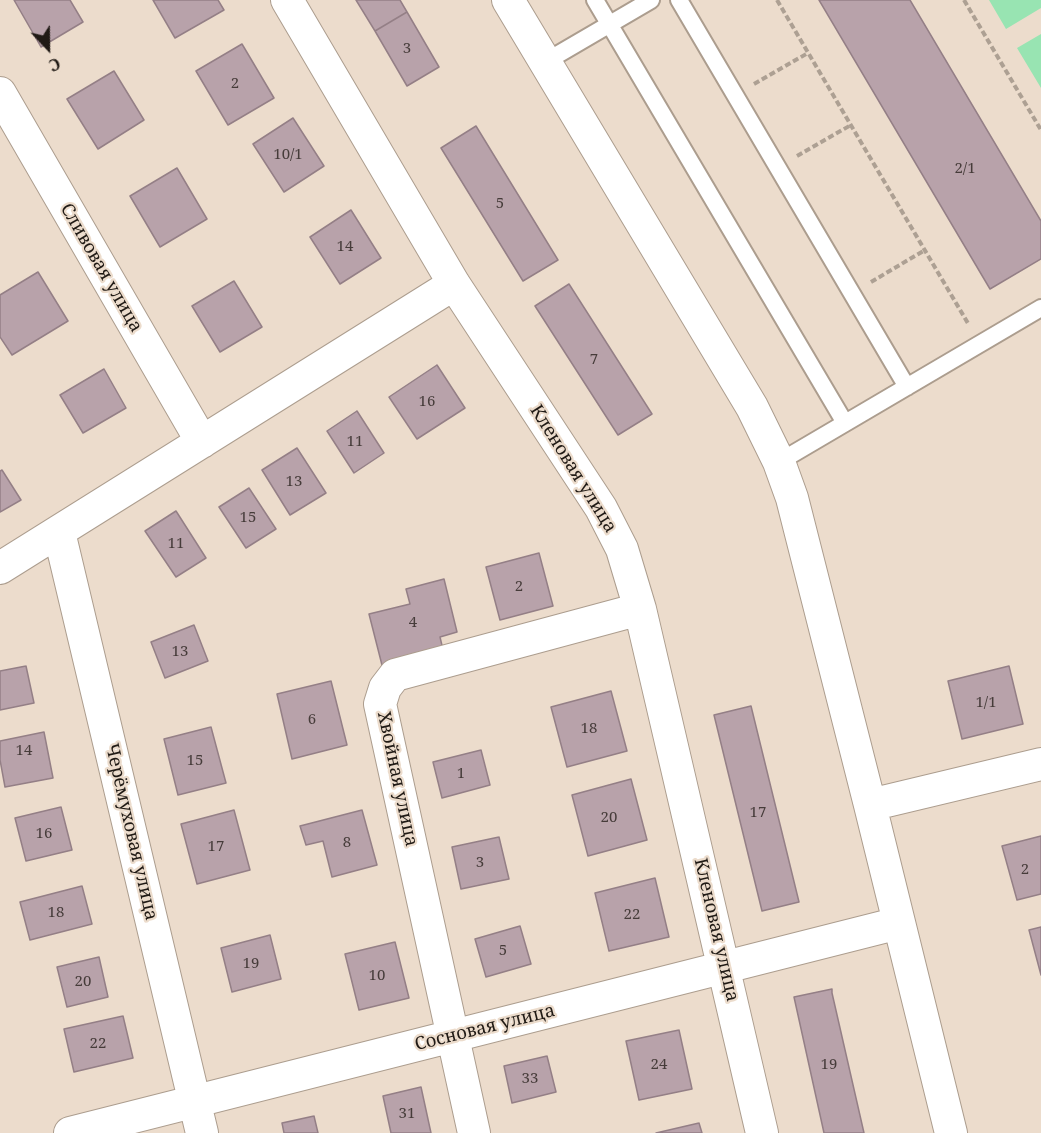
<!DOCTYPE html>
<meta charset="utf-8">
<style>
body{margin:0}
#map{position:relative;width:1041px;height:1133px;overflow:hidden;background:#ecdccc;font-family:"Noto Serif",serif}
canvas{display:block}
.north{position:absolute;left:18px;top:18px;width:60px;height:60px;-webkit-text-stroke:4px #ecdccc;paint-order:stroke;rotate:158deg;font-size:16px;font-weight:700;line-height:24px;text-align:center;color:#201a15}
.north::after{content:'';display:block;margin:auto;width:21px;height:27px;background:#201a15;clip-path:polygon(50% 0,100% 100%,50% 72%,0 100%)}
</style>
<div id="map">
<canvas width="1041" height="1133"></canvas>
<div class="north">С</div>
</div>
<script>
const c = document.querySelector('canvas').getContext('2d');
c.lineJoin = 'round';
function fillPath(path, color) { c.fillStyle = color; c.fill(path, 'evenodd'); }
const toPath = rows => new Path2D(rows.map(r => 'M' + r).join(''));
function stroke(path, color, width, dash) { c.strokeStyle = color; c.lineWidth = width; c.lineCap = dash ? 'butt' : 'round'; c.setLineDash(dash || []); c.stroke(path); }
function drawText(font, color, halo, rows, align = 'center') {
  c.font = font + ' "Noto Serif",serif'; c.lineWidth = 4.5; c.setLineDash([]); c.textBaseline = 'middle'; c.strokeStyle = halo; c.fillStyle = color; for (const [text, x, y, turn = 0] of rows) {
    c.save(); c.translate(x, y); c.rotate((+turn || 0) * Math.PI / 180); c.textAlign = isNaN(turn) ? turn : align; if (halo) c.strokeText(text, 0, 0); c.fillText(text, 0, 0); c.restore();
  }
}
fillPath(toPath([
 [989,0,1041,0,1041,8,1006,29],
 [1041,34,1041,88,1017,48]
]), '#98e4b2');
const building = toPath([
 [14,0,70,0,83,22,41,47,14,0],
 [153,0,218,0,224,10,175,38,153,0],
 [356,0,400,0,407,12,375,31,356,0],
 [819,0,910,0,1041,221,1041,259,990,289,819,0],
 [407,12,439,67,407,86,375,31,407,12],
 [242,44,274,98,228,125,196,71,242,44],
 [114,71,144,120,98,149,67,99,114,71],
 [293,118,324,166,284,192,253,144,293,118],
 [476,126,558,260,523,281,441,148,476,126],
 [177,168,207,219,160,247,130,196,177,168],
 [351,210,381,258,340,284,310,237,351,210],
 [38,272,68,321,12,355,0,337,0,295,38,272],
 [234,281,262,327,220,352,192,306,234,281],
 [569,284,652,414,618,435,535,306,569,284],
 [437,365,465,408,417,439,389,397,437,365],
 [104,369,126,408,83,433,60,395,104,369],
 [357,411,384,453,354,473,327,431,357,411],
 [297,448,326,493,290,515,262,470,297,448],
 [2,470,21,500,0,512,0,471,2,470],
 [249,488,276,529,246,548,219,507,249,488],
 [176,511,206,558,176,577,145,531,176,511],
 [539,553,553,606,500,620,486,567,539,553],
 [444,579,457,632,440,637,444,654,383,669,369,614,410,604,406,589,444,579],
 [194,625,208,661,165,678,151,642,194,625],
 [26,666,34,703,0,710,0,671,26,666],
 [1009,666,1023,724,962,739,948,681,1009,666],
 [331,681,347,745,292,759,277,694,331,681],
 [611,691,627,751,567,767,551,707,611,691],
 [751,706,799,902,762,911,714,715,751,706],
 [211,727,226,783,178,795,164,739,211,727],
 [44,732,53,778,5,787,0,760,0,741,44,732],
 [481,750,490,785,442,798,433,762,481,750],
 [631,779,647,840,588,856,572,795,631,779],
 [61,807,72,850,26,861,15,818,61,807],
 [234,810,250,870,197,884,181,824,234,810],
 [362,810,377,865,332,877,323,841,306,845,300,826,362,810],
 [1041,836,1041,894,1017,900,1002,846,1041,836],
 [499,837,509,879,461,889,452,847,499,837],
 [655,878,669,937,609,951,595,893,655,878],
 [82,886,92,924,30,940,20,902,82,886],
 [520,926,531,964,486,977,475,939,520,926],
 [1041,927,1041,975,1029,930,1041,927],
 [270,935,281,979,232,992,221,948,270,935],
 [395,942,409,998,359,1010,345,954,395,942],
 [99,957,108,997,67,1007,57,967,99,957],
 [832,989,832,993,864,1133,824,1133,794,997,832,989],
 [123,1016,133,1058,74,1072,64,1029,123,1016],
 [679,1030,692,1089,639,1100,626,1041,679,1030],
 [547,1056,556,1092,512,1103,504,1066,547,1056],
 [421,1087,431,1133,391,1133,383,1096,421,1087],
 [314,1116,318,1133,284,1133,282,1123,314,1116],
 [699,1123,702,1133,656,1133,699,1123]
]);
fillPath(building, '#b8a2aa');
stroke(building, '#947f86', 1.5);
const lane = toPath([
 [595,0,845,423],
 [679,0,907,387],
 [545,62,651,0],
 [779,462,1041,308]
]);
const street = toPath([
 [287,0,454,284,601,508,622,549,640,609,762,1133],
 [508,0,752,407,779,462,792,498,870,805,951,1133],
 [0,93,202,442],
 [59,532,202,1133],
 [0,568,454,284],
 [870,805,1041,764],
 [70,1133,899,923],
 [474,1133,380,704,385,688,395,675,640,609]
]);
stroke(lane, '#ac9d8e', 20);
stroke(street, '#ac9d8e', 34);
stroke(toPath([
 [777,0,969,325],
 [964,0,1041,130],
 [754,84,808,53],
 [797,156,851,125],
 [871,282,925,250]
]), '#ada093', 4, [6, 3]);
stroke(lane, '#fff', 16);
stroke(street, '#fff', 32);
drawText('15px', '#463c3a', null, [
 ["3",407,49],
 ["2",235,84],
 ["10/1",288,155],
 ["2/1",965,169],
 ["5",500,204],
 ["14",345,247],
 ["7",594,360],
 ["16",427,402],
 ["11",355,442],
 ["13",294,482],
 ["15",248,518],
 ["11",176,544],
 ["2",519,587],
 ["4",413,623],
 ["13",180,652],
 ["1/1",986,703],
 ["6",312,720],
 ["18",589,729],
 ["14",24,751],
 ["15",195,761],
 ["1",461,774],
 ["17",758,813],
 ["20",609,818],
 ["16",44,834],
 ["8",347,843],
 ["17",216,847],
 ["3",480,863],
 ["2",1025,870],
 ["18",56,913],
 ["22",632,915],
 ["5",503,951],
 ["19",251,964],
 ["10",377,976],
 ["20",83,982],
 ["22",98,1044],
 ["24",659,1065],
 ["19",829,1065],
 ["33",530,1079],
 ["31",407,1114]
]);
drawText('18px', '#201a15', '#ecdccc', [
 ["Сливовая улица",101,268,60],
 ["Кленовая улица",573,469,58],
 ["Хвойная улица",397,779,78],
 ["Черёмуховая улица",131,832,77],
 ["Кленовая улица",716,930,77],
 ["Сосновая улица",485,1028,-14]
]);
</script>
